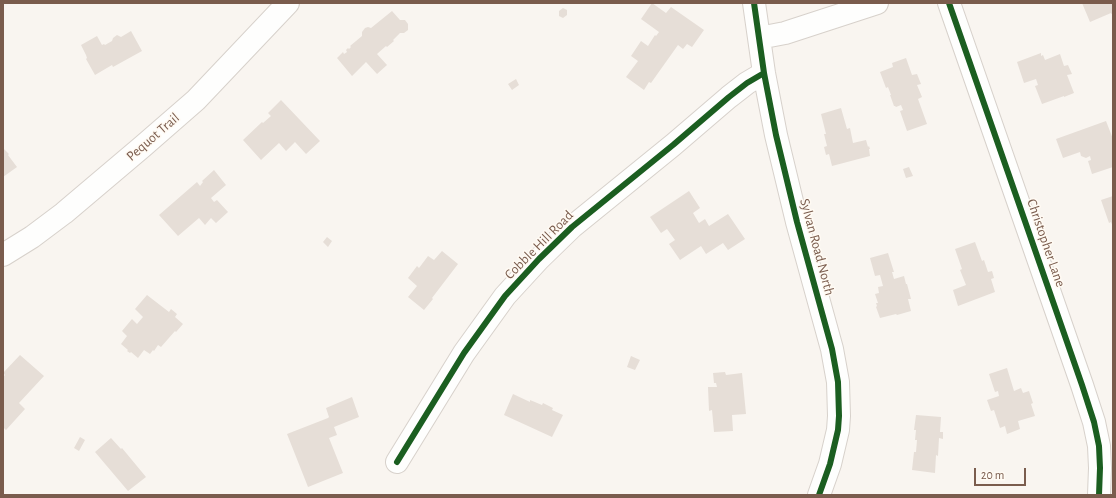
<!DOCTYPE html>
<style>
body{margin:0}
#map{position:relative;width:1116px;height:498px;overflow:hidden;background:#f9f5f0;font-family:"Alegreya Sans",sans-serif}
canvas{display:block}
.frame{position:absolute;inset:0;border:4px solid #7a5c4d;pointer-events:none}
.scale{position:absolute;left:974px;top:468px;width:52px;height:18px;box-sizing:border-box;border:2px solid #7a5c4d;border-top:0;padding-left:5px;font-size:12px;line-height:14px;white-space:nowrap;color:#7a5c4d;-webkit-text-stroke:3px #fffaf3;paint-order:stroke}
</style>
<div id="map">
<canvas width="1116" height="498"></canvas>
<div class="frame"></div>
<div class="scale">20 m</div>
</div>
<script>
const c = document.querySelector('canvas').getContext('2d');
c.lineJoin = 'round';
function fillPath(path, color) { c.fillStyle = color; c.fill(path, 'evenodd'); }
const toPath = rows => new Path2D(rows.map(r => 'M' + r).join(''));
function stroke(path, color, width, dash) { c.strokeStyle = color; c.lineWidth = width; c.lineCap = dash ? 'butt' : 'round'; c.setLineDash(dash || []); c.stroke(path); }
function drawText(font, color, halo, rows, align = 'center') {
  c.font = font + ' "Alegreya Sans",sans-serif'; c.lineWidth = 3; c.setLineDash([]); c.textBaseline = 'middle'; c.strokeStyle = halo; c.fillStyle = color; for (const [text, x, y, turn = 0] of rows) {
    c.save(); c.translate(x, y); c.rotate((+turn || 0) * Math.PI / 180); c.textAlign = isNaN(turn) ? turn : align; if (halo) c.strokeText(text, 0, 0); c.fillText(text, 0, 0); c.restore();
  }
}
fillPath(toPath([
 [652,3,666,13,671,7,704,30,692,47,687,44,683,49,678,45,651,83,649,82,644,90,626,77,638,61,631,56,641,41,648,46,655,35,656,36,659,32,641,19],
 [1082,3,1113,3,1113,13,1111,14,1111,13,1090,22],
 [563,8,567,10,567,15,563,18,559,16,559,11],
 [392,11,400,20,405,20,408,24,408,30,404,33,400,33,393,40,394,41,387,47,386,46,377,54,387,65,377,74,366,62,352,76,337,58,343,52,344,54,347,52,346,50,348,48,349,49,351,47,350,46,362,36,362,32,365,28,368,27,371,28],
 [131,31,142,51,113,67,112,65,95,75,86,59,87,58,86,55,81,45,97,36,102,45,104,44,105,45,112,41,113,38,117,35,121,37],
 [1041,53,1041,56,1043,55,1045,60,1060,54,1064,66,1068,65,1072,74,1067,75,1074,93,1064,97,1064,96,1042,104,1035,86,1038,85,1036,79,1024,83,1017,62],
 [906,58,912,75,917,74,921,84,917,85,922,97,918,99,927,124,907,131,900,111,903,110,901,105,896,107,895,106,894,106,890,95,891,95,888,87,886,88,880,72,893,67,892,63],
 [516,79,519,85,512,90,508,84],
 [281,100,320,141,306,154,295,142,286,151,279,143,261,160,243,140,262,122,263,123,271,116,268,113],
 [841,108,847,129,850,128,853,143,866,140,868,147,869,146,870,149,869,149,870,156,832,166,829,154,826,155,824,147,827,146,824,134,826,134,821,114],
 [1106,121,1113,139,1113,167,1092,174,1088,161,1091,160,1090,156,1086,158,1081,156,1080,152,1063,158,1056,139],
 [3,148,9,154,8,155,17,167,3,177],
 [909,167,913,176,906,178,903,169],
 [214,170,226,185,211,198,214,202,217,200,228,212,216,223,211,218,205,225,199,218,178,236,159,215,197,182,200,186,203,182,202,181],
 [689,191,700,208,693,213,699,223,705,219,709,226,728,214,745,239,728,250,723,243,706,254,701,246,680,260,669,244,675,240,667,229,661,233,650,217],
 [1113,196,1113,227,1111,222,1109,223,1101,200],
 [327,237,332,241,328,247,323,242],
 [975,242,982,261,984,260,988,272,992,271,994,278,991,279,995,292,958,306,953,290,966,285,960,270,962,269,955,249],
 [442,251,458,264,432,298,433,299,424,310,408,297,417,286,408,278,417,266,419,268,428,256,434,260],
 [888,253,894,272,892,272,894,279,904,276,906,284,907,284,911,299,908,299,911,311,897,315,896,314,880,318,876,307,877,306,876,303,878,303,875,294,879,293,878,287,883,286,880,275,875,276,870,258],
 [147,295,169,312,171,309,177,314,175,317,183,324,176,332,175,331,161,347,158,345,154,351,153,350,150,354,144,350,138,358,131,352,130,353,127,351,128,350,121,344,127,336,122,331,132,319,137,324,143,317,135,309],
 [20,355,44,376,19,403,25,409,6,430,3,427,3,377,5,375,3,373],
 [631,356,640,360,635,370,627,367],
 [1007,368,1014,391,1021,388,1023,393,1029,391,1033,403,1031,404,1035,416,1018,421,1020,429,1007,434,1005,426,1000,428,994,410,991,411,987,400,999,396,998,391,995,392,989,374],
 [725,372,726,375,742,373,746,414,732,415,733,431,714,432,712,410,709,411,708,387,717,387,716,383,714,383,713,373],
 [513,394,530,402,530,400,542,405,543,403,553,408,552,410,563,415,552,437,504,415],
 [352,397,359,417,334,427,337,435,329,438,343,473,308,487,287,434,328,418,329,417,326,408],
 [916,415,941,417,940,432,943,432,943,439,939,438,938,456,936,455,935,473,912,470,914,452,916,452,917,440,915,440,916,430,914,430],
 [80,437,85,440,79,451,74,448],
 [111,438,121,449,122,448,146,477,128,491,95,452]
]), '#e6ded7');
const minor = toPath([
 [754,3,764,73,776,135,797,222,832,349,838,382,839,416,838,430,830,464,819,495],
 [949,3,1082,385,1094,422,1099,446,1100,468,1099,495],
 [759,38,785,33,877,3],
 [3,255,32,237,64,213,142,147,196,100,288,3],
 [397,462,464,353,505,296,539,259,572,227,673,145,729,97,747,83,764,73]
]);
stroke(minor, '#d7d1cb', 24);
stroke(minor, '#fefefd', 22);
stroke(toPath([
 [754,3,764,73,776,135,797,222,832,349,838,382,839,416,838,430,830,464,819,495],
 [949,3,1082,385,1094,422,1099,446,1100,468,1099,495],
 [397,462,464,353,505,296,539,259,572,227,673,145,729,97,747,83,764,73]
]), '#1b5e20', 6);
drawText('14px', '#7a5c4d', '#fffaf3', [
 ["Pequot Trail",153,137,-41],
 ["Christopher Lane",1046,243,71],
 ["Cobble Hill Road",539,245,-45],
 ["Sylvan Road North",817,247,75]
]);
</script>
